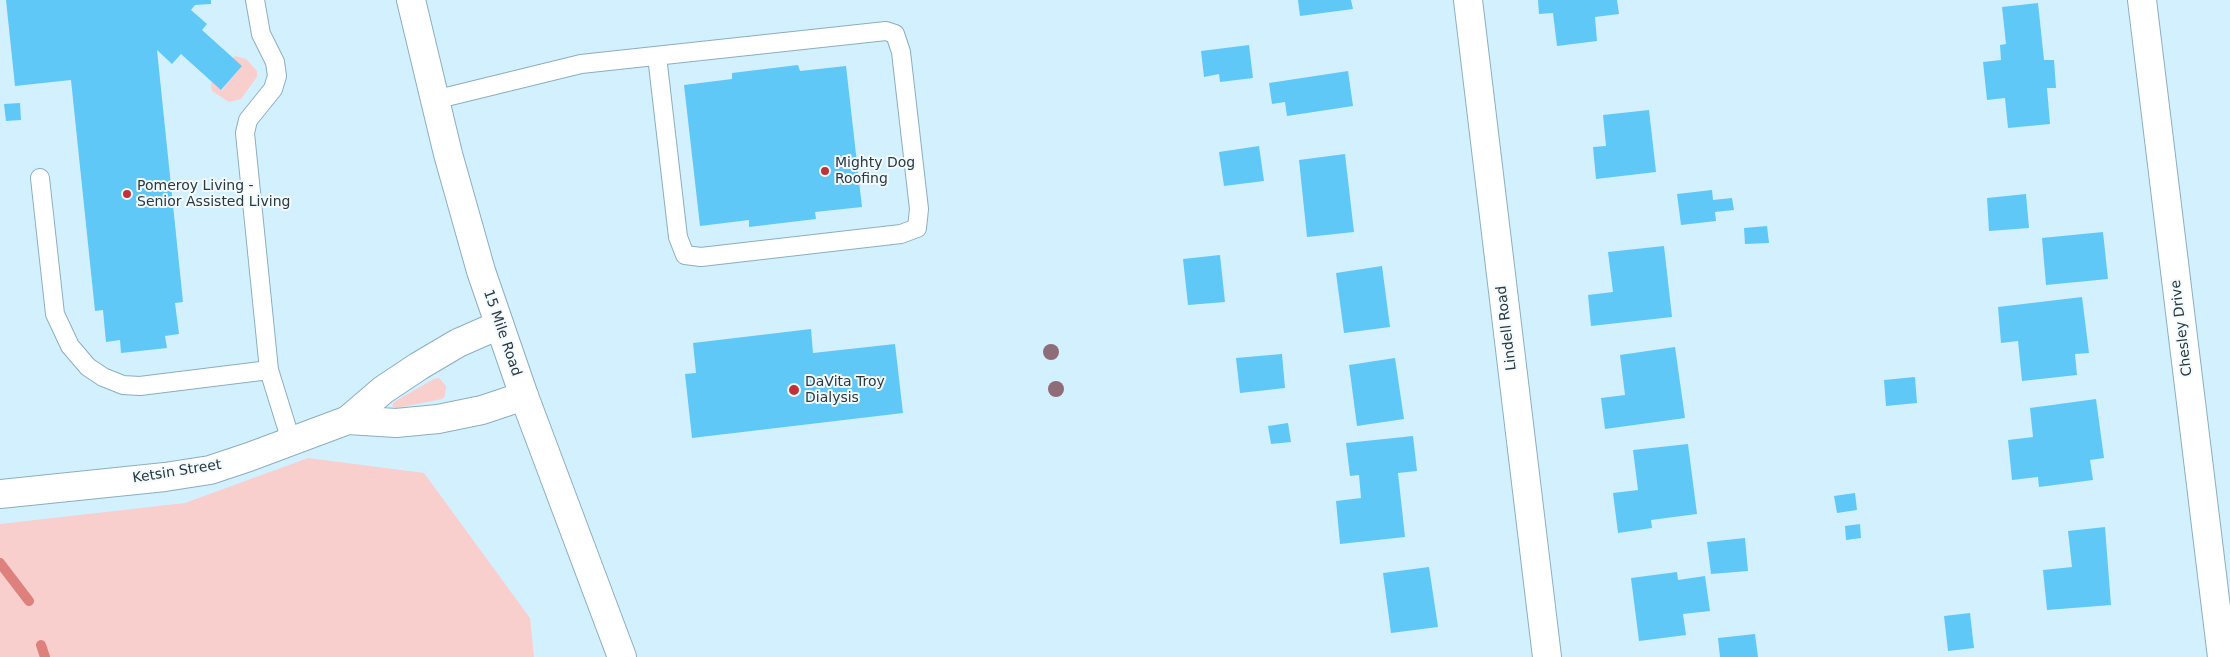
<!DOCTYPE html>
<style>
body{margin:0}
canvas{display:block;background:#d3f0ff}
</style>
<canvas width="2230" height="657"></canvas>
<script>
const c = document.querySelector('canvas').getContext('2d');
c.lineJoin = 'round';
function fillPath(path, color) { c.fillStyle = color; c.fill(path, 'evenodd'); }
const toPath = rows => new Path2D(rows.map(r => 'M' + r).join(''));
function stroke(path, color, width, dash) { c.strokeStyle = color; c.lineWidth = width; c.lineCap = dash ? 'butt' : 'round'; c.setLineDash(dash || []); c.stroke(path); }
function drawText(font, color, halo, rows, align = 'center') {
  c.font = font + ' "DejaVu Sans",sans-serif'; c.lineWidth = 4; c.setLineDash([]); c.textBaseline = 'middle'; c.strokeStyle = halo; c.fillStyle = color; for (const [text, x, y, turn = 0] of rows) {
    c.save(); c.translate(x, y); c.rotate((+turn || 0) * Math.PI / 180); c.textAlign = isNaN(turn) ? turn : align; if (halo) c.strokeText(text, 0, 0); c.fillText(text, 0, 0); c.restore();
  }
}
fillPath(toPath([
 [235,56,246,59,257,71,257,77,241,99,229,102,212,91,211,84,212,82,222,90,242,66,233,58],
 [439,378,446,386,445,396,442,399,396,408,392,406,394,402,434,379],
 [308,458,424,473,530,618,534,657,0,657,0,524,185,503]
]), '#f8cfcc');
stroke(toPath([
 [0,563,29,601],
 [41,645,45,657]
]), '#de817c', 10);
fillPath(toPath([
 [6,0,211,0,211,4,195,5,191,10,207,24,202,30,242,66,221,90,181,54,172,64,157,50,183,302,175,303,179,334,165,336,167,348,121,353,120,340,106,342,103,310,95,311,71,80,15,86],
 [1298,0,1351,0,1353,9,1300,16],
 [1538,0,1617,0,1619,14,1595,17,1597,41,1557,46,1553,13,1539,14],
 [2038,3,2044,60,2054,60,2056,88,2047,88,2050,124,2008,128,2005,98,1987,100,1983,62,2001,60,2000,45,2006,44,2002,7],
 [1249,45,1253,78,1220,82,1219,74,1204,77,1201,51],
 [798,65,800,71,846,66,862,207,815,212,816,219,749,227,749,220,700,226,684,85,732,79,732,73],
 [1348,71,1353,106,1287,116,1285,102,1272,104,1269,83],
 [20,103,21,120,6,121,4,104],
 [1649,110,1656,172,1596,179,1593,147,1606,146,1603,115],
 [1259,146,1264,181,1224,186,1219,152],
 [1345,154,1354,232,1307,237,1299,160],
 [1712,190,1713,200,1732,198,1734,210,1715,212,1716,221,1681,225,1677,194],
 [2026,194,2029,228,1989,231,1987,198],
 [1767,226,1769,243,1745,244,1744,228],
 [2103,232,2108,279,2046,285,2042,238],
 [1664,246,1672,317,1591,326,1588,295,1613,292,1608,252],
 [1220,255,1225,302,1188,305,1183,259],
 [1382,266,1390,327,1344,333,1336,273],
 [2082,297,2089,353,2075,354,2077,375,2022,381,2018,341,2001,343,1998,307],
 [811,329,813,353,895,344,903,413,692,438,685,374,696,373,693,343],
 [1675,347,1685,418,1605,429,1601,398,1625,395,1620,355],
 [1282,354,1285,388,1240,393,1236,358],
 [1395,358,1404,419,1357,426,1349,365],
 [1915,377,1917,403,1886,406,1884,380],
 [2096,399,2104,458,2090,460,2093,480,2039,487,2038,477,2012,480,2008,440,2033,437,2030,408],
 [1288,423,1291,442,1271,444,1268,426],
 [1413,436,1417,471,1398,473,1405,537,1340,544,1336,501,1361,498,1359,475,1350,476,1346,443],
 [1688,444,1697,514,1651,520,1652,528,1618,533,1613,493,1638,490,1633,450],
 [1855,493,1857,510,1837,513,1834,496],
 [1860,524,1861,538,1846,540,1845,526],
 [2105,527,2111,605,2047,610,2043,570,2072,567,2068,531],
 [1745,538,1748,571,1711,574,1707,542],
 [1429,567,1438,627,1391,633,1383,573],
 [1677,572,1678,580,1705,576,1710,611,1683,614,1686,635,1639,641,1631,578],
 [1970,613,1974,648,1948,651,1944,616],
 [1755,634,1758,657,1720,657,1718,638]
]), '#60c8f6');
const service = toPath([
 [255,0,261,34,275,62,277,76,273,89,248,120,245,133,269,370,291,441],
 [434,100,581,64,886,31,895,34,901,52,919,209,917,228,901,234,701,257,685,255,678,237,657,56],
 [40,178,55,314,70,346,88,367,103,377,123,385,140,386,269,370]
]);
const minor = toPath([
 [1468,0,1547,657],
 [2142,0,2222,657],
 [348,420,396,423,438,419,482,410,524,396],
 [0,494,165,477,210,470,249,457,348,420,383,390,419,366,458,343,499,325]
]);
const secondary = toPath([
 [411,0,448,154,481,271,524,396,622,657]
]);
stroke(service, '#8baebf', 20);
stroke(minor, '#8baebf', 30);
stroke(secondary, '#8baebf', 30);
stroke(service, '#fff', 18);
stroke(minor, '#fff', 28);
stroke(secondary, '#fff', 28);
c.fillStyle = '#8e6c78';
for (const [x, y] of [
 [1051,352],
 [1056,389]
]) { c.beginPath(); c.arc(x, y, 8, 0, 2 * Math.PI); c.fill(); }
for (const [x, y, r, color] of [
 [825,171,5,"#c13136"],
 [127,194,5,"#c13136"],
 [794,390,6,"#c13136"]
]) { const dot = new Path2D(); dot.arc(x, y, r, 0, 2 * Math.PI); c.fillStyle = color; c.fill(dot); stroke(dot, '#f2fafd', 2); }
drawText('14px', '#2a383f', '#f2fafd', [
 ["Mighty Dog",835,163],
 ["Roofing",835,179],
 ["Pomeroy Living -",137,186],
 ["Senior Assisted Living",137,202],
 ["DaVita Troy",805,382],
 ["Dialysis",805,398]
], 'left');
drawText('14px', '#2a383f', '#f2fafd', [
 ["Lindell Road",1507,328,-97],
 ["Chesley Drive",2182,328,-97],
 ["15 Mile Road",502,333,71],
 ["Ketsin Street",177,472,-9]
]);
</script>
